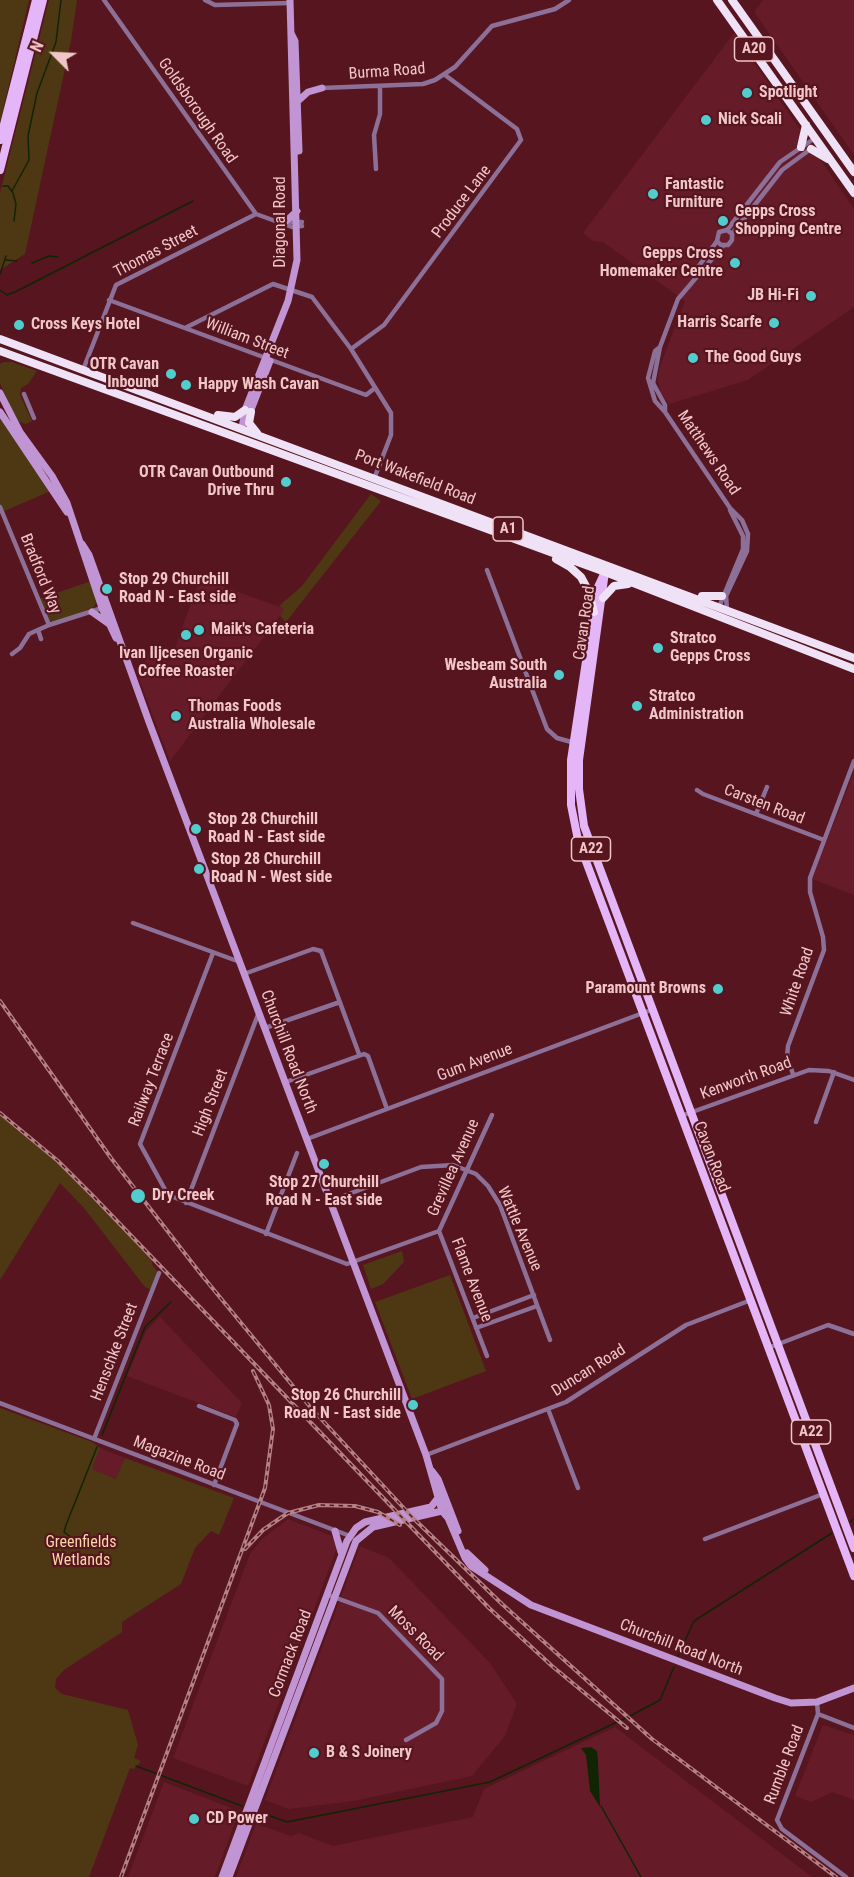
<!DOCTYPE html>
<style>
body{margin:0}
#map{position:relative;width:854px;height:1877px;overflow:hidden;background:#56151f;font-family:"Roboto Condensed",sans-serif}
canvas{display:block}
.north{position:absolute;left:24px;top:24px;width:60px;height:60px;-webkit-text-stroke:4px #56151f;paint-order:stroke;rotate:294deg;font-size:16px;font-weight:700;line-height:24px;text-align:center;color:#f0c6c8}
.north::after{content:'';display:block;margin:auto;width:21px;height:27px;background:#f0c6c8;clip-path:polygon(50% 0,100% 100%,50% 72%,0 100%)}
</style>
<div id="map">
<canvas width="854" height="1877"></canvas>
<div class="north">N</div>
</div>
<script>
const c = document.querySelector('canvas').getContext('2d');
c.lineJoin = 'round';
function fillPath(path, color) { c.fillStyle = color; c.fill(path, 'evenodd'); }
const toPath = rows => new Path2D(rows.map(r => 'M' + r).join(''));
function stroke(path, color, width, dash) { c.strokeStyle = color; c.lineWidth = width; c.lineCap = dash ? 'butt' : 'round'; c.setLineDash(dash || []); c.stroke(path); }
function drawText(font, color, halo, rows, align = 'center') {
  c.font = font + ' "Roboto Condensed",sans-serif'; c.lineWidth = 4.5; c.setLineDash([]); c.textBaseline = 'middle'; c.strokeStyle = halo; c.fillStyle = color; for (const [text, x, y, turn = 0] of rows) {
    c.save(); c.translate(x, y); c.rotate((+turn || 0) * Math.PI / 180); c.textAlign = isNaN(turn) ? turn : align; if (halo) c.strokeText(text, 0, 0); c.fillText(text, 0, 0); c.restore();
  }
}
fillPath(toPath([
 [763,0,854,0,854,155,754,12],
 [734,33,854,209,854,307,748,380,669,404,661,393,658,381,659,369,685,301,603,242,593,241,583,233],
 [200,578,285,609,170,761,136,671,143,666,148,653,170,662],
 [854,772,854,895,812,879],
 [160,1317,242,1403,236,1417,127,1376,146,1331],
 [100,1448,125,1458,117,1479,91,1469],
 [288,1519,329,1535,336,1539,338,1545,248,1786,173,1758,250,1554,262,1539],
 [360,1546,389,1558,490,1663,517,1704,505,1736,472,1776,353,1801,289,1809,265,1800],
 [823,1725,854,1735,854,1800,833,1792,811,1802,795,1796],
 [615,1727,812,1877,236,1877,256,1824,291,1836,299,1833,333,1846,473,1817,484,1789],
 [164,1782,239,1811,215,1877,128,1877]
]), '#661c28');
fillPath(toPath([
 [0,0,29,0,0,123],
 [49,0,77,0,71,41,25,254,0,270,0,193],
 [4,362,12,362,37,371,28,384,21,388,20,395,32,421,26,424,16,421,0,383,0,364],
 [0,412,53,490,2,512,0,507],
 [371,494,381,501,286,622,280,616,284,609,279,606,302,586],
 [91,581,96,602,94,607,54,623,48,620,39,599],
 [0,1113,34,1140,93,1196,152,1257,152,1265,159,1273,152,1290,145,1287,84,1208,60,1183,0,1280],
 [402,1251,404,1262,383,1284,371,1289,363,1265],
 [450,1275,486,1371,412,1399,375,1302],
 [0,1408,92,1442,100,1448,92,1469,116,1479,125,1458,234,1498,219,1535,211,1531,195,1548,181,1584,122,1622,122,1632,64,1670,56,1679,55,1688,62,1694,128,1710,138,1745,134,1758,141,1761,134,1769,130,1768,89,1877,0,1877]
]), '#4e3814');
fillPath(toPath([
 [591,1747,597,1751,598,1760,600,1807,590,1791,586,1755,581,1748]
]), '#112505');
stroke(toPath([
 [3,186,8,186,13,193,16,204,14,221],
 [12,191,29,160,28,136,37,93,56,42,61,0],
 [6,260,17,261],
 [32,263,49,256,58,257],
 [0,274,6,256],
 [0,290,7,295,15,292,193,201],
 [102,1435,145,1327,171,1302],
 [850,1522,854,1519],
 [73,1539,64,1532,66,1525,97,1447],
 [678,1656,694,1621,832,1533],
 [136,1766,242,1806],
 [601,1806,641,1877],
 [262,1813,287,1822,490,1782,632,1715,660,1700,674,1667]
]), '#112505', 1.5);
stroke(toPath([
 [104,0,256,214,292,227,302,226],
 [205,0,215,5,290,3],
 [322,88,423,84,435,80,455,67,492,26,555,9,569,0],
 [376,169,374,135,380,114,380,86],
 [285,222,302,222],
 [727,230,780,162,815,138],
 [732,234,782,170,812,148],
 [723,246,678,299,660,347,655,351,648,378,655,401,665,412,730,508,742,520,748,534,747,551,726,596,727,610],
 [695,277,696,270,717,241,719,232,727,230,732,234,732,240,728,245,721,245,717,241],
 [109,300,366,395,375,388],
 [185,328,273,284,312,297,351,349,391,413,391,435,374,479],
 [660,347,653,383,665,405,665,412],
 [351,349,384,325,521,140,517,129,445,75],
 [83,370,116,285,256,214],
 [24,394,34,418],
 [0,507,49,625,102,608],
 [487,570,547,729,557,738,575,743],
 [719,607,743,549,743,536,730,510],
 [38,630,41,639],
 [12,654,20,648,29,634,49,625],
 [697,790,703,794,824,840],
 [756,814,767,787],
 [133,923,240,962],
 [213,953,140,1144,168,1195,347,1264,439,1231,487,1356],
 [244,974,313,949,321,951,359,1054],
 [265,1028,340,1002],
 [793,1074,787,1057,788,1046,824,950,823,937,810,892,810,878,854,761],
 [286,1082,364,1054,368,1056,387,1109],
 [681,1116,809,1070,829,1071,854,1080],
 [816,1122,834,1072],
 [307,1139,651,1010],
 [330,1201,421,1167,453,1165,476,1174,488,1186,500,1205,550,1340],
 [186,1203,259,1012],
 [439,1231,492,1115],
 [266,1234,297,1153],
 [473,1318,534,1295],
 [476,1328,537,1306],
 [768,1348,828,1325,854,1334],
 [0,1403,350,1536],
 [199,1406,235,1420,237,1424,214,1485],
 [548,1409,578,1488],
 [94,1439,159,1273],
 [426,1455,566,1402,686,1325,751,1300],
 [705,1539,823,1494],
 [328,1595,378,1613,442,1679,442,1711,436,1723,406,1740],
 [817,1702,818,1714,777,1820,782,1829,846,1877],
 [818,1714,854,1728]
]), '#8d7098', 4.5);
stroke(toPath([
 [291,33,295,41,299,151],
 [298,101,308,92,322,88],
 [285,222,297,211],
 [0,393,20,432,52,476,67,503,102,608,116,638],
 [0,412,67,512],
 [249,415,270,361],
 [242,428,245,410,288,301,297,260,290,0],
 [82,544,89,555,149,722,426,1455,442,1511,448,1518,465,1558,471,1566,531,1605,775,1698,791,1703,817,1702,854,1688],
 [92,612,109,624],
 [432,1471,438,1479,458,1531],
 [335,1531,341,1552],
 [467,1553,485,1570],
 [222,1877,347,1541,356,1528,365,1522,431,1507,438,1498],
 [229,1877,356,1541,373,1527,442,1511,446,1501]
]), '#c194d4', 7);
stroke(toPath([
 [0,140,36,0],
 [0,170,43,0],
 [605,572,597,589,571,760,571,805,578,840,854,1576],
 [605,572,579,760,579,789,584,826,854,1548]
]), '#e4b5f7', 8);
stroke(toPath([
 [717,0,854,193],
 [732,0,854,172],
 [801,147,806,125],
 [811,149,828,159],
 [0,339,854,658],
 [0,351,605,572,854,669],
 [251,412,249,423,257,433],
 [218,415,235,417,245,410],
 [556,559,570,567,581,577,588,590,594,612],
 [702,596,722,596],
 [603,598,614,586,628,584]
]), '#f0e2f6', 8);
const rail = toPath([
 [0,1001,111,1158,200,1273,311,1408,413,1518,502,1604,652,1739,836,1877],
 [0,1113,58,1161,93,1196,489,1608,552,1666,627,1728],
 [245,1549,263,1530,279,1519,288,1513,319,1505,355,1506,378,1512,400,1525],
 [121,1877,265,1488,273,1429,269,1405,253,1371]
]);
stroke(rail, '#b48186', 4);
stroke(rail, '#56151f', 1.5, [4.5]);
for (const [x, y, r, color] of [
 [747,93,6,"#52cdce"],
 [706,120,6,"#52cdce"],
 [653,194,6,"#52cdce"],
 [723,221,6,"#52cdce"],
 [735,263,6,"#52cdce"],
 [811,296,6,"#52cdce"],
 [774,323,6,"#52cdce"],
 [19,325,6,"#52cdce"],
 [693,358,6,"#52cdce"],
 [171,374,6,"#52cdce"],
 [186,385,6,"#52cdce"],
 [286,482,6,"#52cdce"],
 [107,589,6,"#52cdce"],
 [199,630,6,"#52cdce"],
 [186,635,6,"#52cdce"],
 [658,648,6,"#52cdce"],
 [559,675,6,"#52cdce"],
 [637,706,6,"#52cdce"],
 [176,716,6,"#52cdce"],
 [196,829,6,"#52cdce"],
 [199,869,6,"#52cdce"],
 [718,989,6,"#52cdce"],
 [324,1164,6,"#52cdce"],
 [138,1196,8,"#52cdce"],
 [413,1405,6,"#52cdce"],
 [314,1753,6,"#52cdce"],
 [194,1819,6,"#52cdce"]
]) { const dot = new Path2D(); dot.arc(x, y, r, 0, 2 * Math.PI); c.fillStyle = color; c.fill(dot); stroke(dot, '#56151f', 2); }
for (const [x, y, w] of [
 [754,49,39],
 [508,529,30],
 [591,849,39],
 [811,1432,39]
]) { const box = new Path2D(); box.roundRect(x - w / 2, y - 12, w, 24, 4.5); c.fillStyle = '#56151f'; c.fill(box); stroke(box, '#f0c6c8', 1.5); }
drawText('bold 15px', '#f0c6c8', null, [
 ["A20",754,49],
 ["A1",508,529],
 ["A22",591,849],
 ["A22",811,1432]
]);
drawText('16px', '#f0c6c8', '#56151f', [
 ["Burma Road",387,72,-4],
 ["Goldsborough Road",197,111,55],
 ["Produce Lane",462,202,-53],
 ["Diagonal Road",281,222,-90],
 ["Thomas Street",156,252,-28],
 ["William Street",247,339,21],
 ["Matthews Road",708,453,56],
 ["Port Wakefield Road",415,478,21],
 ["Bradford Way",40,574,68],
 ["Cavan Road",585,623,-82],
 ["Carsten Road",764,805,21],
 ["White Road",798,982,-71],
 ["Churchill Road North",288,1052,69],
 ["Gum Avenue",475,1063,-21],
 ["Kenworth Road",746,1079,-20],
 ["Railway Terrace",152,1080,-69],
 ["High Street",211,1103,-69],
 ["Cavan Road",711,1157,69],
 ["Grevillea Avenue",454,1168,-66],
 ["Wattle Avenue",519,1229,67],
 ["Flame Avenue",471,1280,69],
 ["Henschke Street",115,1352,-69],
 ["Duncan Road",589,1371,-32],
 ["Magazine Road",179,1459,21],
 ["Moss Road",415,1634,45],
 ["Churchill Road North",681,1648,21],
 ["Cormack Road",291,1654,-69],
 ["Rumble Road",785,1765,-69]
]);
drawText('bold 16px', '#f0c6c8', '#56151f', [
 ["Spotlight",759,93],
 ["Nick Scali",718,120],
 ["Fantastic",665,185],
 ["Furniture",665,203],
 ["Gepps Cross",735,212],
 ["Shopping Centre",735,230],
 ["Gepps Cross",723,254,"right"],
 ["Homemaker Centre",723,272,"right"],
 ["JB Hi-Fi",799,296,"right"],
 ["Harris Scarfe",762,323,"right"],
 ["Cross Keys Hotel",31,325],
 ["The Good Guys",705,358],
 ["OTR Cavan",159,365,"right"],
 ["Inbound",159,383,"right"],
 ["Happy Wash Cavan",198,385],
 ["OTR Cavan Outbound",274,473,"right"],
 ["Drive Thru",274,491,"right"],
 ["Stop 29 Churchill",119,580],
 ["Road N - East side",119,598],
 ["Maik's Cafeteria",211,630],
 ["Stratco",670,639],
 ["Gepps Cross",670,657],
 ["Ivan Iljcesen Organic",186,654,"center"],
 ["Coffee Roaster",186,672,"center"],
 ["Wesbeam South",547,666,"right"],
 ["Australia",547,684,"right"],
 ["Stratco",649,697],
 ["Administration",649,715],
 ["Thomas Foods",188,707],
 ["Australia Wholesale",188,725],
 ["Stop 28 Churchill",208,820],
 ["Road N - East side",208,838],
 ["Stop 28 Churchill",211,860],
 ["Road N - West side",211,878],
 ["Paramount Browns",706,989,"right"],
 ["Stop 27 Churchill",324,1183,"center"],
 ["Road N - East side",324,1201,"center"],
 ["Dry Creek",152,1196],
 ["Stop 26 Churchill",401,1396,"right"],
 ["Road N - East side",401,1414,"right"],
 ["B & S Joinery",326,1753],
 ["CD Power",206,1819]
], 'left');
drawText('16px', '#f9d7a7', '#56151f', [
 ["Greenfields",81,1543],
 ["Wetlands",81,1561]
]);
</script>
